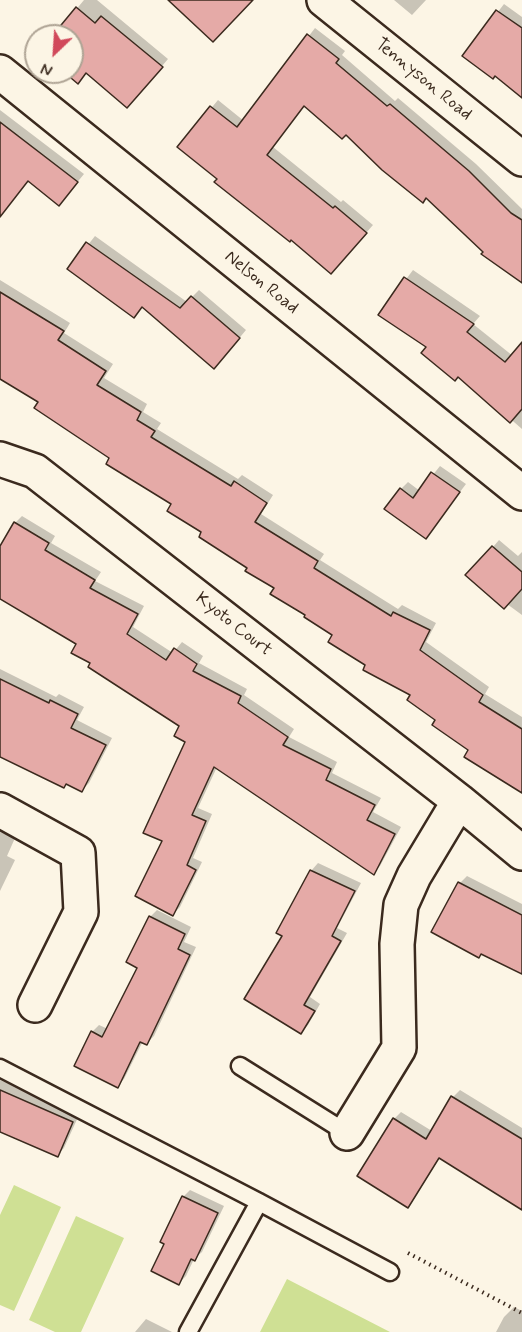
<!DOCTYPE html>
<style>
body{margin:0}
#map{position:relative;width:522px;height:1332px;overflow:hidden;background:#fcf5e5;font-family:Mynerve,sans-serif}
canvas{display:block}
.north{position:absolute;left:24px;top:24px;width:60px;height:60px;box-sizing:border-box;background:#fcf5e5;border:2px solid #afa495;border-radius:50%;rotate:205deg;font-size:16px;font-weight:700;line-height:24px;text-align:center;color:#3b2a1e}
.north::after{content:'';display:block;margin:auto;width:21px;height:27px;background:#d1495b;clip-path:polygon(50% 0,100% 100%,50% 72%,0 100%)}
</style>
<div id="map">
<canvas width="522" height="1332"></canvas>
<div class="north">N</div>
</div>
<script>
const c = document.querySelector('canvas').getContext('2d');
c.lineJoin = 'round';
function fillPath(path, color) { c.fillStyle = color; c.fill(path, 'evenodd'); }
const toPath = rows => new Path2D(rows.map(r => 'M' + r).join(''));
function stroke(path, color, width, dash) { c.strokeStyle = color; c.lineWidth = width; c.lineCap = dash ? 'butt' : 'round'; c.setLineDash(dash || []); c.stroke(path); }
function drawText(font, color, halo, rows, align = 'center') {
  c.font = font + ' Mynerve,sans-serif'; c.lineWidth = 5; c.setLineDash([]); c.textBaseline = 'middle'; c.strokeStyle = halo; c.fillStyle = color; for (const [text, x, y, turn = 0] of rows) {
    c.save(); c.translate(x, y); c.rotate((+turn || 0) * Math.PI / 180); c.textAlign = isNaN(turn) ? turn : align; if (halo) c.strokeText(text, 0, 0); c.fillText(text, 0, 0); c.restore();
  }
}
fillPath(toPath([
 [14,1185,61,1207,14,1311,0,1305,0,1215],
 [76,1216,124,1238,81,1332,55,1332,29,1320],
 [287,1279,390,1332,260,1332]
]), '#cfe094');
fillPath(toPath([
 [84,0,97,0,168,59,134,99,87,72,78,82,66,72,72,72,72,36,54,36],
 [394,0,426,0,412,15],
 [504,4,522,17,522,96,496,75,464,56],
 [315,28,345,51,342,55,395,101,398,98,476,164,522,209,522,282,485,252,427,197,346,133,305,105,273,147,341,202,343,200,373,225,338,265,291,238,179,147,218,100,244,121],
 [0,110,84,174,66,196,29,180,0,188],
 [95,236,187,302,199,290,246,330,221,360,143,306,134,316,69,269],
 [413,270,480,316,473,324,513,356,522,355,522,429,428,347,380,314],
 [0,280,70,323,64,333,113,364,104,378,147,404,143,412,161,423,157,429,238,479,242,475,273,495,261,514,324,554,320,560,398,609,402,605,436,623,426,642,489,687,485,694,522,717,522,791,470,750,413,695,367,665,334,635,204,532,173,504,40,402,0,375],
 [440,466,466,484,426,537,401,489,408,482,420,491],
 [22,516,55,536,51,543,101,572,95,581,144,606,133,627,173,653,182,642,203,656,199,663,247,689,244,695,294,729,289,737,337,762,332,773,381,798,373,812,401,827,380,866,373,873,217,767,198,808,212,814,193,858,202,862,180,907,173,914,164,840,186,741,181,726,92,663,78,644,0,598,0,549,15,523],
 [499,540,518,556,522,552,522,615,507,604,493,547],
 [0,669,56,697,59,694,84,707,77,720,112,738,89,783,82,790,68,783,64,787,0,757],
 [0,832,15,838,7,856,15,860,0,891],
 [318,863,361,883,337,928,347,933,310,997,320,1004,308,1025,301,1032,284,935,311,871],
 [467,876,522,904,522,973,482,953,479,957,460,883],
 [157,910,191,927,184,942,196,947,154,1036,147,1043,143,1041,124,1079,117,1086,92,1032,99,1025,108,1029,139,967,150,917],
 [0,1080,79,1115,64,1148,57,1155,0,1130],
 [460,1090,522,1128,522,1208,440,1157,414,1199,407,1206,394,1119,401,1112,432,1131,453,1097],
 [190,1190,224,1206,202,1252,194,1259,186,1276,179,1283,183,1197],
 [514,1307,522,1311,522,1332,496,1332,504,1317],
 [146,1319,172,1332,135,1332]
]), '#0003');
const building = toPath([
 [168,0,253,0,213,42,168,0],
 [76,7,95,23,101,16,163,67,127,108,86,73,78,84,64,72,72,72,72,36,52,36,76,7],
 [496,10,522,28,522,98,495,76,493,79,462,56,496,10],
 [307,34,339,59,336,63,387,106,390,104,469,171,511,213,522,220,522,283,481,254,483,252,426,198,423,203,382,170,346,135,342,139,304,106,267,155,333,208,335,206,367,233,331,274,291,240,290,242,214,182,217,179,177,147,210,106,237,127,307,34],
 [0,122,78,182,59,206,28,181,0,217,0,122],
 [86,242,180,308,191,296,240,338,214,369,142,307,134,318,67,269,86,242],
 [404,277,474,324,467,332,505,362,522,342,522,409,510,423,458,377,455,381,421,353,426,347,378,315,404,277],
 [0,292,64,331,58,340,106,371,97,385,141,412,137,420,155,431,151,437,231,486,234,481,267,503,255,522,318,561,314,568,391,616,393,612,430,630,420,650,483,695,479,702,522,729,522,793,464,757,468,750,432,725,435,720,407,700,410,695,363,670,365,665,328,642,332,635,304,617,305,615,270,594,274,588,245,571,247,568,199,537,201,532,167,511,171,504,106,464,109,458,34,408,38,402,0,379,0,292],
 [431,472,460,492,426,539,384,509,400,488,413,498,431,472],
 [14,522,49,543,45,550,95,580,90,588,138,614,127,634,166,660,174,648,197,664,193,671,241,696,238,703,288,737,283,745,331,769,326,780,375,805,367,820,395,834,374,875,214,767,192,815,206,821,187,865,196,870,173,916,135,896,162,841,143,833,185,742,174,736,179,726,88,667,90,663,71,653,76,644,0,599,0,546,14,522],
 [492,546,522,572,522,589,504,609,465,575,492,546],
 [0,679,49,703,50,700,78,714,71,728,106,745,82,792,66,784,64,788,0,757,0,679],
 [310,870,355,891,332,936,341,941,304,1005,315,1011,301,1034,244,999,282,936,276,933,310,870],
 [458,882,522,915,522,974,481,954,479,958,431,932,458,882],
 [149,916,185,934,178,949,190,955,147,1045,140,1042,118,1088,74,1066,91,1031,102,1037,137,968,126,962,149,916],
 [0,1090,73,1122,58,1157,0,1132,0,1090],
 [451,1096,522,1139,522,1210,439,1158,408,1208,357,1176,393,1118,426,1139,451,1096],
 [182,1196,218,1213,195,1261,191,1259,179,1285,151,1271,164,1244,160,1242,182,1196]
]);
fillPath(building, '#e5aaa7');
stroke(building, '#3b2a1e', 1.5);
const lane = toPath([
 [240,1066,347,1133],
 [0,1068,259,1202,390,1272],
 [188,1332,259,1202]
]);
const street = toPath([
 [324,0,522,159],
 [0,72,522,493],
 [0,459,35,471,459,801,522,853],
 [0,810,78,853,81,912,35,1005],
 [347,1133,399,1048,397,944,401,905,414,876,459,801]
]);
stroke(lane, '#3b2a1e', 21);
stroke(street, '#3b2a1e', 38);
stroke(toPath([
 [408,1253,522,1313]
]), '#3b2a1e', 4, [1.5, 4.5]);
stroke(lane, '#fcf5e5', 16);
stroke(street, '#fcf5e5', 33);
drawText('18px', '#3b2a1e', '#fcf5e5', [
 ["Tennyson Road",423,80,39],
 ["Nelson Road",261,283,39],
 ["Kyoto Court",233,625,38]
]);
</script>
